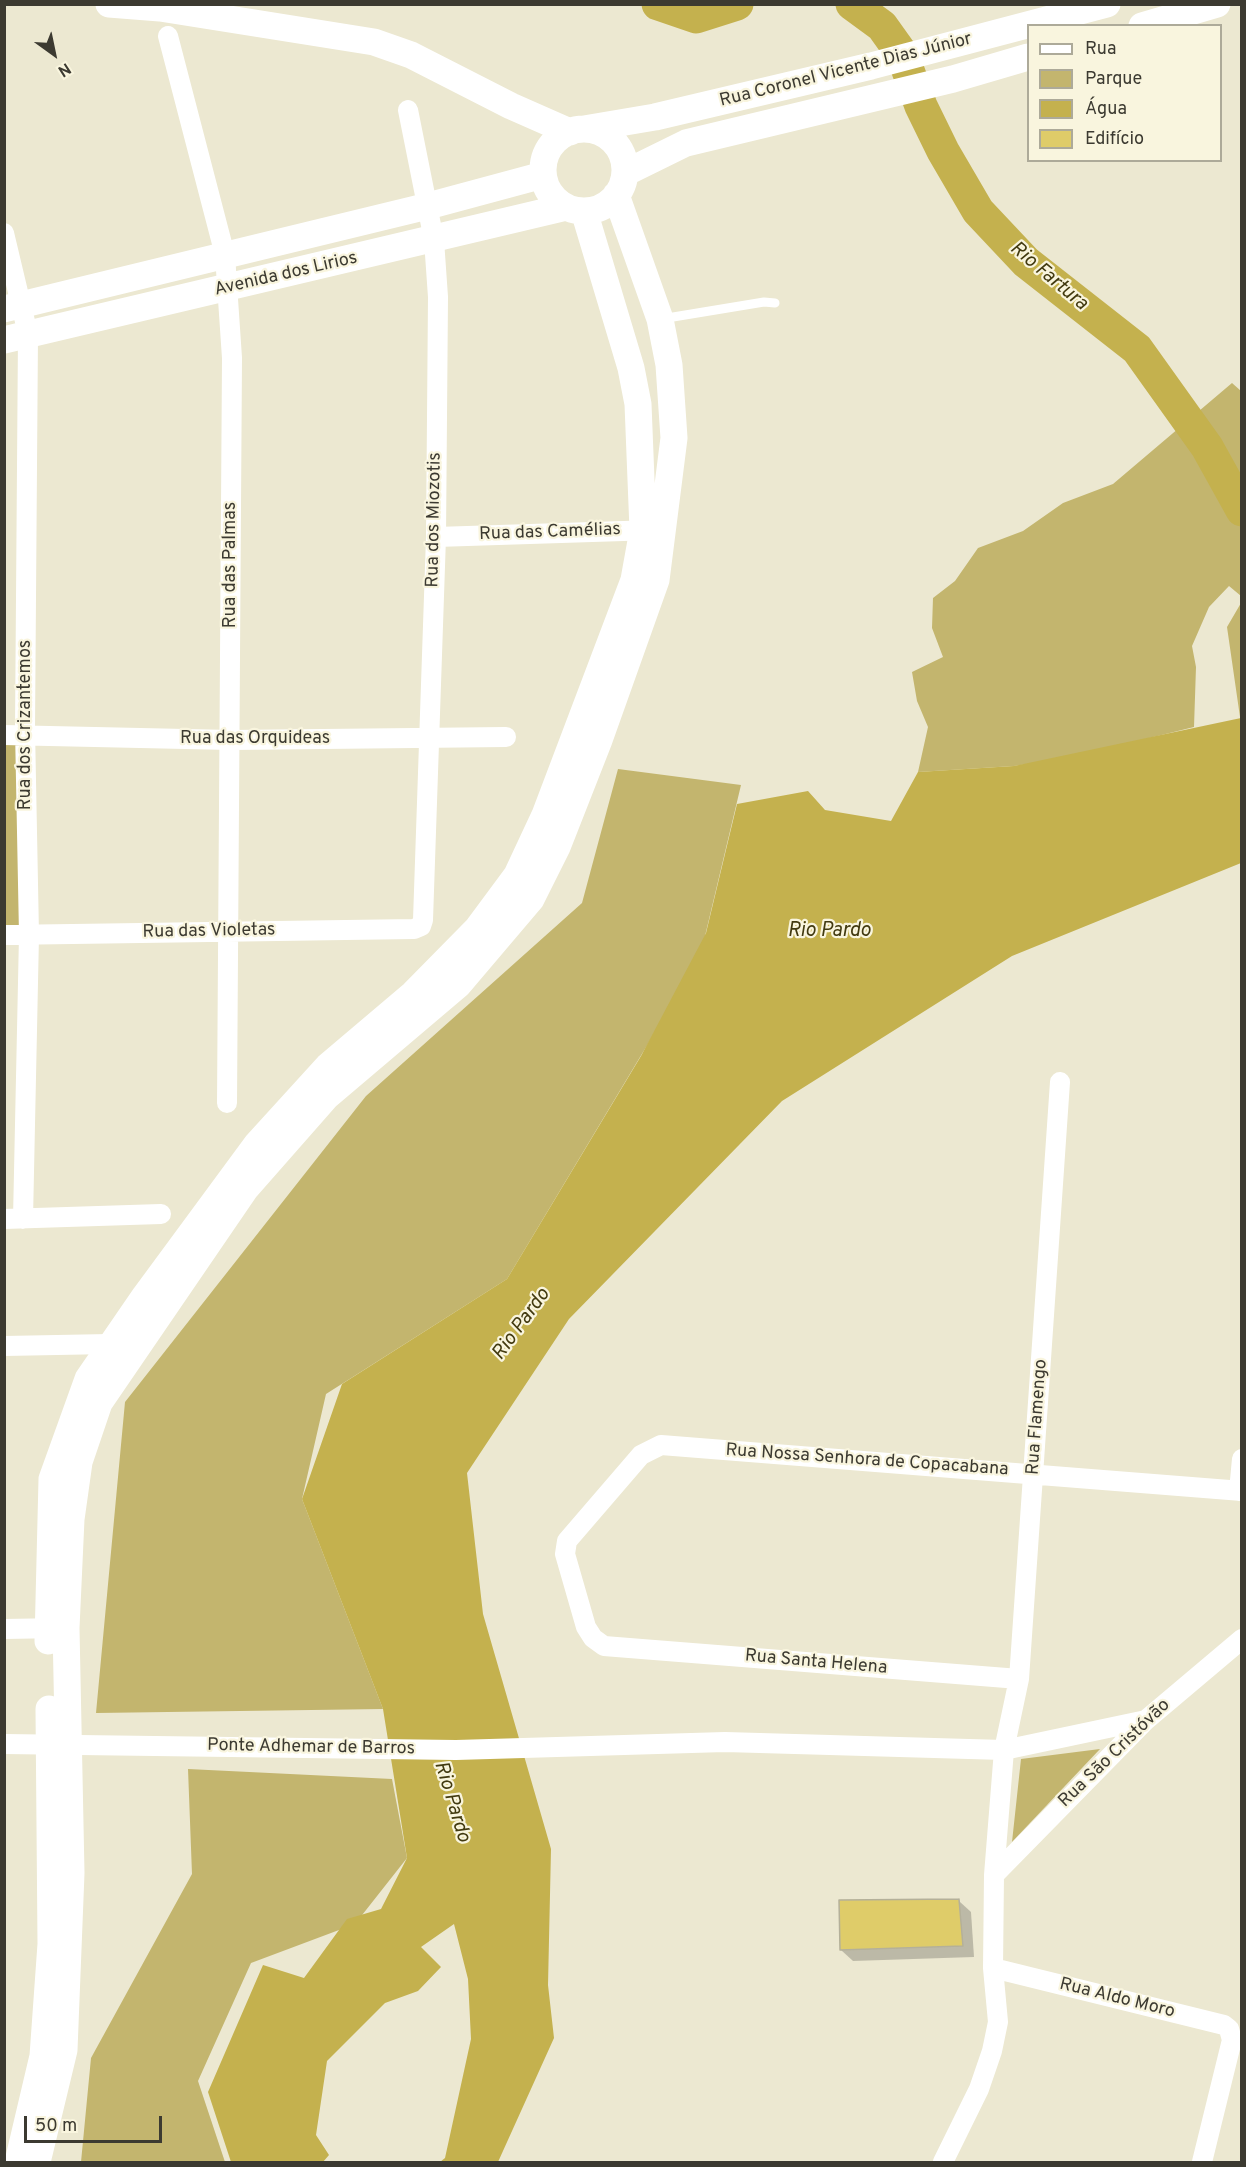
<!DOCTYPE html>
<meta charset="utf-8">
<style>
body{margin:0}
#map{position:relative;width:1246px;height:2167px;overflow:hidden;background:#ece8d1;font-family:Overpass,sans-serif}
canvas{display:block}
.frame{position:absolute;inset:0;border:6px solid #3c3a31;pointer-events:none}
.legend{position:absolute;left:1027px;top:24px;width:195px;height:138px;box-sizing:border-box;background:#f9f5de;border:2px solid #adaa99;margin:0;padding:8px 10px;list-style:none;font-size:18px;color:#3c3a31}
.legend li{display:flex;align-items:center;gap:12px;height:30px}
.legend b{width:30px;border:2px solid #adaa99}
.north{position:absolute;left:24px;top:24px;width:60px;height:60px;-webkit-text-stroke:4px #f9f5de;paint-order:stroke;rotate:147deg;font-size:16px;font-weight:700;line-height:24px;text-align:center;color:#3c3a31}
.north::after{content:'';display:block;margin:auto;width:21px;height:27px;background:#3c3a31;clip-path:polygon(50% 0,100% 100%,50% 72%,0 100%)}
.scale{position:absolute;left:24px;top:2116px;width:138px;height:27px;box-sizing:border-box;border:3px solid #3c3a31;border-top:0;padding-left:8px;font-size:18px;line-height:21px;white-space:nowrap;color:#3c3a31;-webkit-text-stroke:4px #f9f5de;paint-order:stroke}
</style>
<div id="map">
<canvas width="1246" height="2167"></canvas>
<div class="frame"></div>
<ul class="legend">
<li><b style="height:8px;background:#fff"></b>Rua</li>
<li><b style="height:16px;background:#c3b56e"></b>Parque</li>
<li><b style="height:16px;background:#c4b14e"></b>Água</li>
<li><b style="height:16px;background:#dfcc69"></b>Edifício</li>
</ul>
<div class="north">N</div>
<div class="scale">50 m</div>
</div>
<script>
const c = document.querySelector('canvas').getContext('2d');
c.lineJoin = 'round';
function fillPath(path, color) { c.fillStyle = color; c.fill(path, 'evenodd'); }
const toPath = rows => new Path2D(rows.map(r => 'M' + r).join(''));
function stroke(path, color, width, dash) { c.strokeStyle = color; c.lineWidth = width; c.lineCap = dash ? 'butt' : 'round'; c.setLineDash(dash || []); c.stroke(path); }
function drawText(font, color, halo, rows, align = 'center') {
  c.font = font + ' Overpass,sans-serif'; c.lineWidth = 4.5; c.setLineDash([]); c.textBaseline = 'middle'; c.strokeStyle = halo; c.fillStyle = color; for (const [text, x, y, turn = 0] of rows) {
    c.save(); c.translate(x, y); c.rotate((+turn || 0) * Math.PI / 180); c.textAlign = isNaN(turn) ? turn : align; if (halo) c.strokeText(text, 0, 0); c.fillText(text, 0, 0); c.restore();
  }
}
fillPath(toPath([
 [1232,383,1241,391,1241,596,1229,586,1209,607,1192,646,1196,667,1194,727,1068,758,1014,766,918,772,928,727,917,701,912,672,943,657,932,628,933,598,955,581,978,548,1023,531,1063,503,1113,484],
 [1241,603,1242,717,1240,717,1227,627],
 [25,729,29,935,5,935,4,730],
 [618,769,741,785,700,957,507,1279,326,1394,302,1499,383,1709,96,1713,125,1402,366,1096,582,903],
 [1100,1749,1012,1842,1021,1759],
 [188,1769,392,1779,407,1858,355,1924,251,1963,198,2081,225,2162,81,2162,91,2058,192,1874]
]), '#c3b56e');
fillPath(toPath([
 [1241,718,1241,863,1012,956,782,1101,569,1319,467,1473,483,1614,551,1849,548,1985,554,2038,498,2162,440,2162,445,2158,471,2039,468,1979,454,1924,421,1947,441,1967,418,1991,385,2003,327,2061,316,2135,329,2155,323,2162,231,2162,208,2092,263,1965,304,1978,347,1919,381,1909,407,1858,383,1709,302,1499,342,1384,507,1279,641,1056,706,933,737,804,808,791,825,810,891,821,918,772,1014,766]
]), '#c4b14e');
fillPath(toPath([
 [959,1901,971,1912,974,1957,853,1961,841,1950]
]), '#0003');
stroke(toPath([
 [658,4,696,17,737,4],
 [852,4,882,26,902,54,921,106,943,151,978,211,1026,262,1137,349,1207,447,1242,510]
]), '#c4b14e', 33);
const building = toPath([
 [959,1899,963,1946,840,1950,839,1900,959,1899]
]);
fillPath(building, '#dfcc69');
stroke(building, '#b4b09a', 1.5);
stroke(toPath([
 [661,319,764,302,775,303]
]), '#fff', 9);
stroke(toPath([
 [168,36,225,255,232,358,227,1103],
 [4,233,28,334,25,729,29,935,23,1219],
 [436,537,655,530],
 [4,735,231,740,506,737],
 [4,935,414,929,421,926,423,920,436,537,438,297,434,240,408,110],
 [4,1219,161,1214],
 [4,1346,110,1344],
 [1239,1491,1242,1459],
 [4,1629,62,1628],
 [1019,1679,604,1646,593,1638,586,1627,565,1554,567,1541,641,1455,661,1445,1242,1491],
 [4,1744,456,1750,725,1742,1004,1750,1146,1720],
 [994,1875,1146,1720,1242,1639],
 [993,1968,1224,2025,1229,2029,1232,2040,1202,2162],
 [943,2162,979,2089,992,2051,998,2022,993,1968,994,1875,1004,1750,1019,1679,1060,1082]
]), '#fff', 20);
stroke(toPath([
 [109,4,160,8,374,42,411,55,511,106,570,132],
 [1142,26,1217,4],
 [584,129,655,117,871,66,1107,4],
 '543 170a41 41 0 1 1 82 0a41 41 0 1 1-82 0Z',
 [625,173,686,143,953,79,1028,57],
 [4,309,428,206,543,175],
 [4,340,566,207],
 [48,1641,52,1479,88,1379,145,1296,257,1144,328,1066,413,994,477,929,517,875,545,815,634,580,643,530,638,404,631,368,584,211],
 [18,2162,43,2056,51,1944,49,1709],
 [37,2162,64,2050,71,1873,66,1628,71,1519,79,1462,99,1403,246,1188,326,1097,458,985,531,899,557,847,599,740,656,580,674,438,669,365,660,319,616,195]
]), '#fff', 27);
drawText('18px', '#3c3a31', '#f9f5de', [
 ["Rua Coronel Vicente Dias Júnior",846,71,-14],
 ["Avenida dos Lirios",286,275,-13],
 ["Rua dos Miozotis",435,520,-89],
 ["Rua das Camélias",550,533,-2],
 ["Rua das Palmas",231,565,-90],
 ["Rua dos Crizantemos",26,725,-90],
 ["Rua das Orquideas",255,739],
 ["Rua das Violetas",209,932,-1],
 ["Rua Flamengo",1038,1417,-86],
 ["Rua Nossa Senhora de Copacabana",867,1461,4],
 ["Rua Santa Helena",816,1663,5],
 ["Ponte Adhemar de Barros",311,1748,1],
 ["Rua São Cristóvão",1115,1754,-44],
 ["Rua Aldo Moro",1117,1999,14]
]);
drawText('italic 20px', '#423a10', '#f9f5de', [
 ["Rio Fartura",1048,277,40],
 ["Rio Pardo",829,932],
 ["Rio Pardo",522,1325,-54],
 ["Rio Pardo",451,1802,73]
]);
</script>
